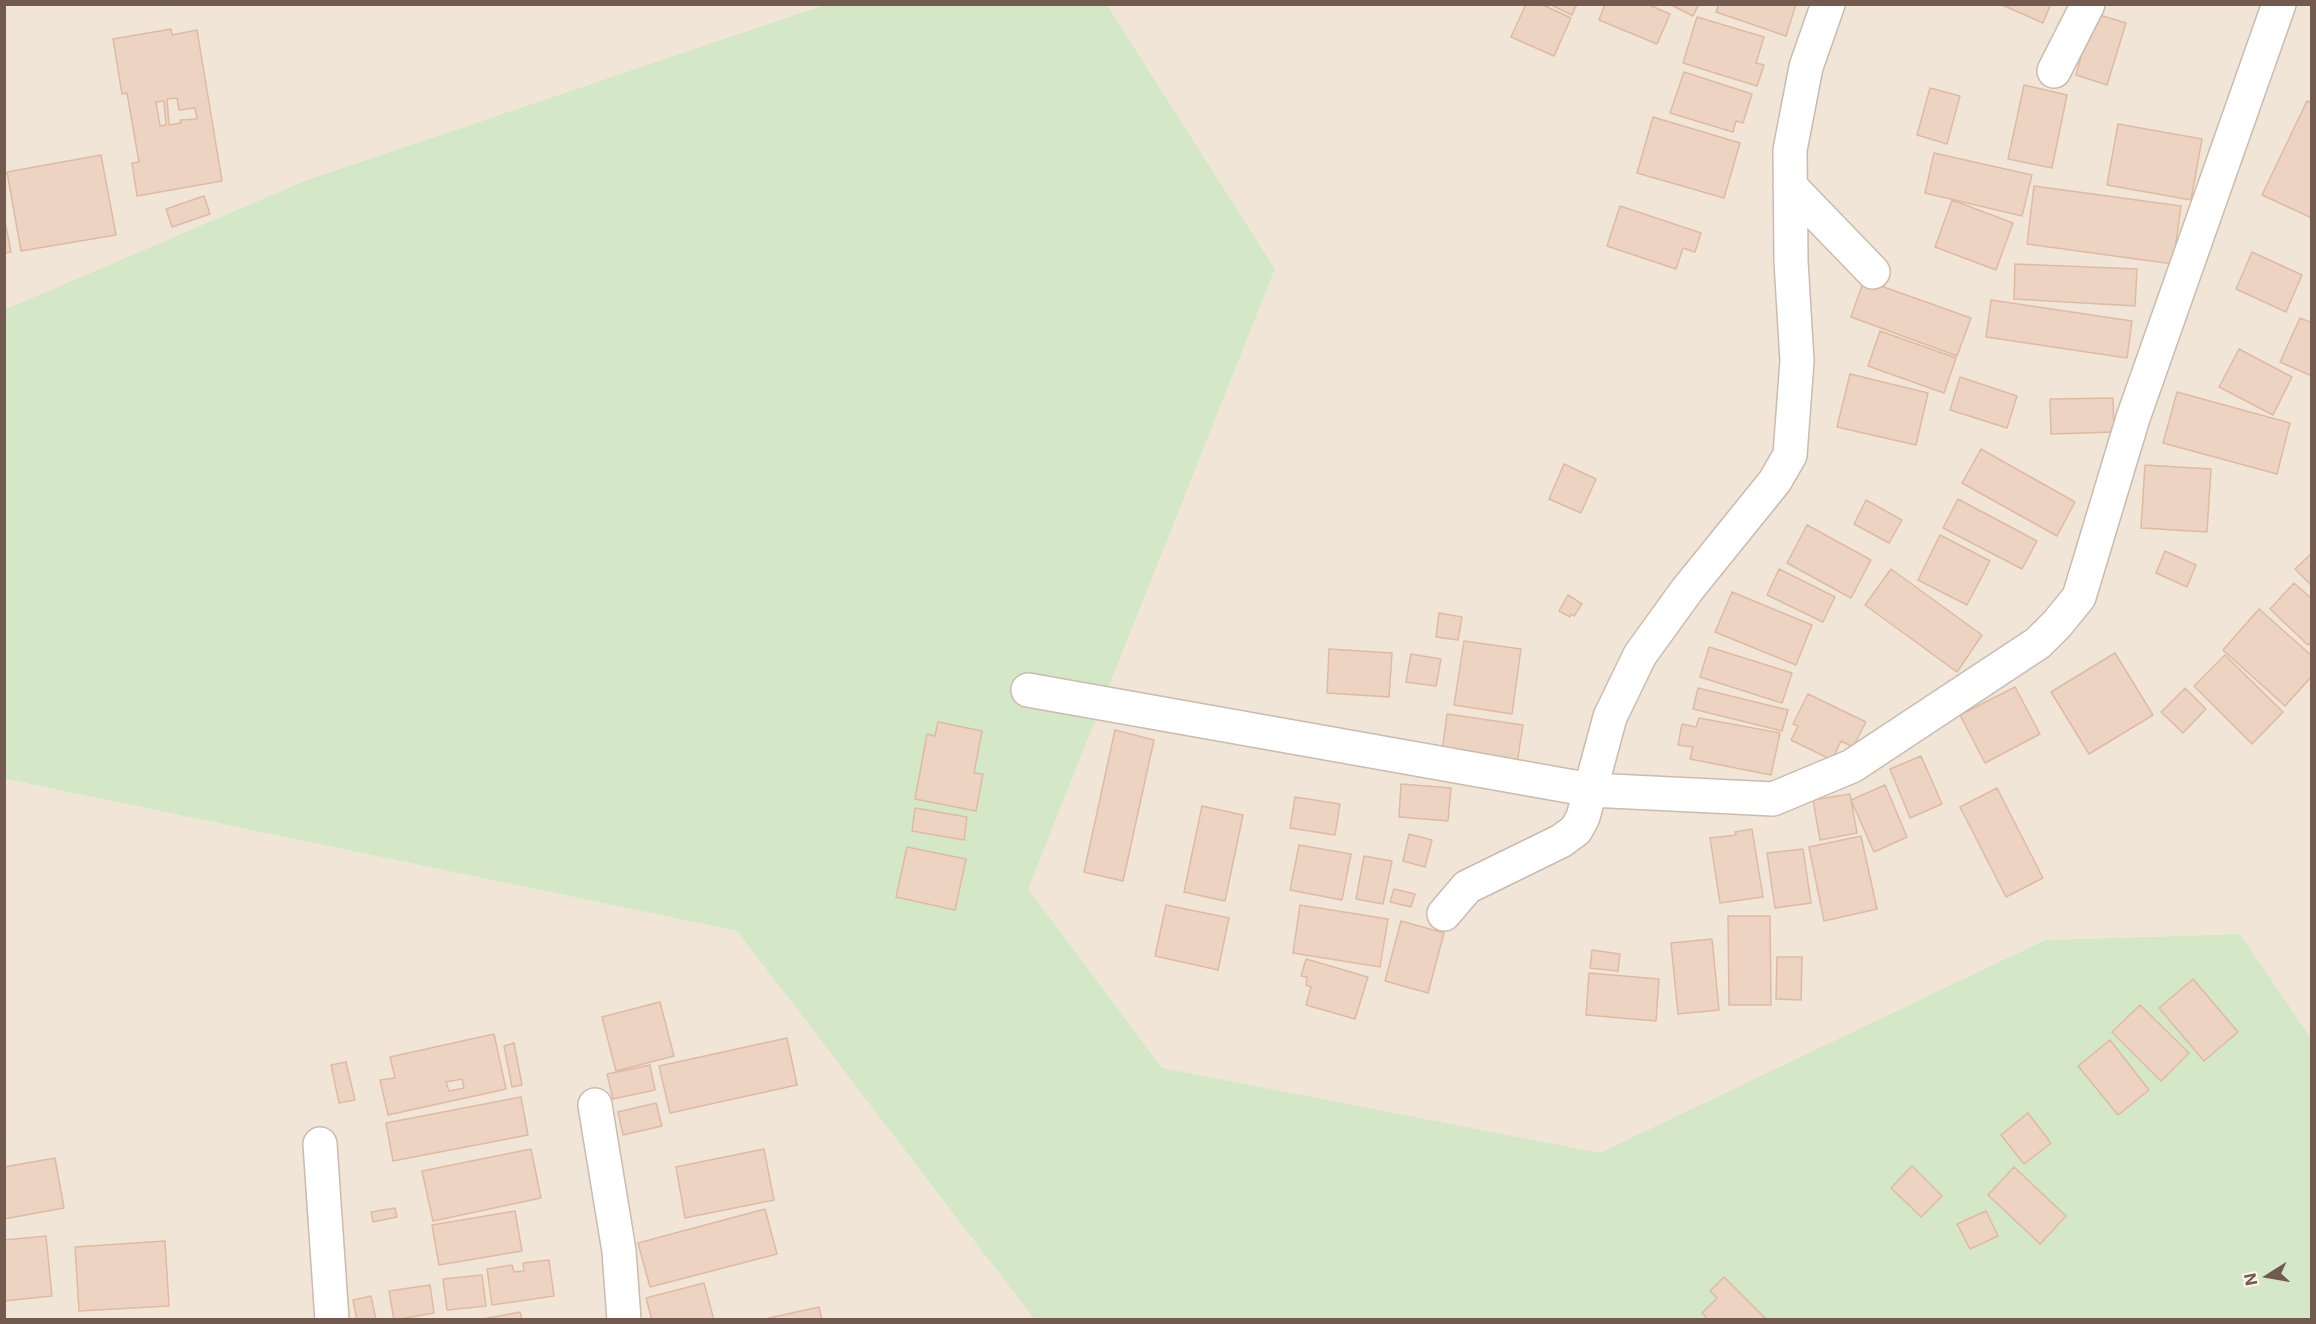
<!DOCTYPE html>
<style>
body{margin:0}
#map{position:relative;width:2316px;height:1324px;overflow:hidden;background:#faf3e8;font-family:Inter,sans-serif}
canvas{display:block}
.frame{position:absolute;inset:0;border:6px solid #725b4e;pointer-events:none}
.north{position:absolute;left:2238px;top:1246px;width:60px;height:60px;-webkit-text-stroke:4px #fdf7ee;paint-order:stroke;rotate:259deg;font-size:16px;font-weight:700;line-height:24px;text-align:center;color:#725b4e}
.north::after{content:'';display:block;margin:auto;width:21px;height:27px;background:#725b4e;clip-path:polygon(50% 0,100% 100%,50% 72%,0 100%)}
</style>
<div id="map">
<canvas width="2316" height="1324"></canvas>
<div class="frame"></div>
<div class="north">N</div>
</div>
<script>
const c = document.querySelector('canvas').getContext('2d');
c.lineJoin = 'round';
function fillPath(path, color) { c.fillStyle = color; c.fill(path, 'evenodd'); }
const toPath = rows => new Path2D(rows.map(r => 'M' + r).join(''));
function stroke(path, color, width, dash) { c.strokeStyle = color; c.lineWidth = width; c.lineCap = dash ? 'butt' : 'round'; c.setLineDash(dash || []); c.stroke(path); }
fillPath(toPath([
 [5,5,824,5,304,181,5,310],
 [1107,5,2311,5,2311,1038,2240,934,2045,940,1600,1154,1163,1069,1027,889,1275,269],
 [4,779,737,931,1034,1319,5,1319]
]), '#f1e5d7');
fillPath(toPath([
 [824,5,1107,5,1275,269,1028,889,1162,1068,1600,1153,2045,940,2240,934,2311,1038,2311,1319,1034,1319,737,931,5,779,4,310,304,181]
]), '#d4e7c7');
const building = toPath([
 [1526,4,1541,4,1571,18,1554,56,1511,37,1526,4],
 [1549,4,1577,4,1572,15,1549,4],
 [1605,4,1647,4,1670,14,1657,44,1599,20,1605,4],
 [1669,4,1699,4,1693,16,1669,4],
 [1719,4,1796,4,1786,36,1716,12,1719,4],
 [2000,4,2051,4,2043,23,2000,4],
 [2093,13,2126,23,2107,85,2076,75,2093,13],
 [1697,17,1764,37,1756,63,1764,65,1757,86,1683,63,1697,17],
 [171,29,172,35,197,30,222,181,137,196,132,163,139,162,127,93,122,94,113,39,171,29],
 [177,98,179,110,195,108,197,119,180,120,181,123,169,125,167,99,177,98],
 [164,101,166,125,160,126,156,102,164,101],
 [1684,72,1752,94,1743,123,1736,121,1733,132,1670,113,1684,72],
 [2024,85,2067,95,2052,168,2008,159,2024,85],
 [1930,88,1960,96,1947,144,1917,135,1930,88],
 [2307,101,2312,103,2312,218,2262,195,2307,101],
 [1653,117,1740,143,1724,198,1637,173,1653,117],
 [2118,124,2202,139,2191,200,2107,185,2118,124],
 [1934,153,2032,175,2022,216,1925,193,1934,153],
 [101,155,116,235,21,251,7,172,101,155],
 [2034,186,2181,206,2173,264,2027,244,2034,186],
 [204,196,210,214,172,227,166,209,204,196],
 [1952,200,2013,223,1996,270,1935,247,1952,200],
 [1620,206,1701,233,1695,252,1683,248,1676,269,1607,246,1620,206],
 [4,216,11,252,4,253,4,216],
 [2252,252,2302,275,2286,312,2236,289,2252,252],
 [2015,264,2137,269,2135,306,2014,299,2015,264],
 [1864,280,1971,318,1957,356,1851,317,1864,280],
 [1991,300,2132,321,2127,358,1986,337,1991,300],
 [2300,318,2312,323,2312,376,2280,362,2300,318],
 [1880,331,1956,358,1944,393,1868,366,1880,331],
 [2239,349,2292,377,2273,415,2219,387,2239,349],
 [1850,374,1928,393,1916,445,1837,427,1850,374],
 [1960,377,2017,396,2007,428,1950,410,1960,377],
 [2177,392,2290,423,2277,474,2163,443,2177,392],
 [2113,398,2114,432,2051,434,2050,399,2113,398],
 [1981,449,2075,502,2057,536,1962,483,1981,449],
 [1564,464,1596,479,1581,513,1549,499,1564,464],
 [2145,465,2211,469,2207,532,2141,528,2145,465],
 [1958,499,2037,541,2022,569,1943,528,1958,499],
 [1866,500,1902,520,1889,543,1854,524,1866,500],
 [1807,525,1871,560,1851,598,1787,563,1807,525],
 [1940,535,1990,561,1967,605,1918,580,1940,535],
 [2165,551,2196,565,2187,587,2156,573,2165,551],
 [2312,553,2312,586,2295,569,2312,553],
 [1779,569,1835,597,1823,622,1767,595,1779,569],
 [1891,569,1982,635,1957,672,1865,605,1891,569],
 [2294,583,2312,599,2312,641,2308,645,2270,609,2294,583],
 [1732,592,1812,625,1796,665,1715,632,1732,592],
 [1568,595,1582,604,1574,616,1571,614,1570,617,1559,611,1568,595],
 [2259,609,2312,656,2312,676,2285,706,2223,650,2259,609],
 [1439,613,1462,617,1458,640,1436,637,1439,613],
 [1464,641,1521,649,1512,714,1454,705,1464,641],
 [1709,647,1792,673,1782,703,1700,677,1709,647],
 [1329,649,1392,653,1389,697,1327,693,1329,649],
 [2115,653,2153,715,2089,754,2051,692,2115,653],
 [1411,654,1441,659,1436,686,1406,682,1411,654],
 [2225,655,2283,712,2252,744,2194,686,2225,655],
 [2015,687,2040,734,1985,763,1960,715,2015,687],
 [1698,688,1788,710,1782,731,1693,709,1698,688],
 [2185,688,2206,709,2183,733,2161,712,2185,688],
 [1808,694,1866,722,1853,747,1841,741,1832,760,1791,740,1798,726,1793,724,1808,694],
 [1447,714,1523,725,1516,770,1441,759,1447,714],
 [1699,718,1780,733,1771,775,1690,759,1693,747,1678,745,1682,724,1696,727,1699,718],
 [938,722,982,731,974,773,983,774,976,811,915,799,927,734,935,736,938,722],
 [1115,730,1154,740,1123,881,1084,872,1115,730],
 [1921,756,1942,804,1910,818,1890,769,1921,756],
 [1401,784,1451,788,1448,821,1399,817,1401,784],
 [1885,785,1907,837,1874,852,1851,800,1885,785],
 [1997,788,2043,878,2006,897,1960,807,1997,788],
 [1850,794,1857,833,1820,840,1813,800,1850,794],
 [1295,797,1340,804,1335,835,1290,828,1295,797],
 [1202,806,1243,815,1225,901,1184,892,1202,806],
 [915,808,967,817,964,840,912,831,915,808],
 [1752,829,1763,897,1720,903,1710,838,1736,835,1735,832,1752,829],
 [1409,834,1432,840,1425,867,1403,861,1409,834],
 [1861,836,1877,909,1824,921,1809,847,1861,836],
 [1299,845,1351,854,1342,900,1290,890,1299,845],
 [907,847,966,859,955,910,896,897,907,847],
 [1803,849,1811,903,1775,908,1767,853,1803,849],
 [1364,856,1392,861,1383,904,1356,899,1364,856],
 [1394,889,1415,894,1411,907,1390,902,1394,889],
 [1166,905,1229,918,1218,970,1155,956,1166,905],
 [1300,905,1388,919,1380,967,1293,953,1300,905],
 [1728,916,1770,916,1771,1005,1729,1005,1728,916],
 [1401,921,1444,933,1428,993,1385,981,1401,921],
 [1712,939,1719,1010,1678,1014,1671,943,1712,939],
 [1592,950,1620,954,1618,971,1590,968,1592,950],
 [1777,957,1802,957,1801,1000,1776,999,1777,957],
 [1306,959,1368,977,1355,1019,1306,1005,1311,987,1306,985,1307,977,1301,976,1306,959],
 [1589,973,1659,979,1656,1021,1586,1015,1589,973],
 [2193,979,2238,1032,2204,1061,2159,1008,2193,979],
 [660,1002,674,1056,616,1071,602,1017,660,1002],
 [2140,1005,2189,1053,2161,1081,2112,1032,2140,1005],
 [494,1034,506,1089,388,1115,380,1080,395,1078,390,1057,494,1034],
 [462,1079,464,1088,449,1091,446,1082,462,1079],
 [787,1038,797,1085,670,1113,659,1066,787,1038],
 [2110,1040,2149,1090,2118,1115,2078,1066,2110,1040],
 [514,1043,522,1085,512,1087,504,1046,514,1043],
 [346,1062,355,1100,339,1103,331,1065,346,1062],
 [650,1065,655,1090,613,1099,607,1074,650,1065],
 [521,1097,528,1135,393,1161,386,1123,521,1097],
 [656,1103,662,1126,623,1135,618,1112,656,1103],
 [2028,1113,2051,1143,2024,1164,2001,1135,2028,1113],
 [531,1149,541,1198,433,1221,422,1171,531,1149],
 [764,1149,774,1200,685,1218,676,1167,764,1149],
 [55,1158,64,1208,4,1219,4,1167,55,1158],
 [1912,1166,1942,1196,1921,1217,1891,1188,1912,1166],
 [2014,1167,2066,1216,2040,1244,1988,1195,2014,1167],
 [395,1208,397,1217,373,1222,371,1212,395,1208],
 [765,1209,777,1254,650,1287,638,1243,765,1209],
 [515,1211,522,1251,439,1265,432,1225,515,1211],
 [1986,1211,1998,1236,1970,1249,1957,1224,1986,1211],
 [46,1236,52,1296,4,1301,4,1240,46,1236],
 [165,1241,169,1306,79,1311,75,1247,165,1241],
 [549,1260,554,1296,492,1305,487,1269,512,1265,514,1272,524,1271,523,1263,549,1260],
 [482,1275,486,1306,447,1310,443,1279,482,1275],
 [1724,1277,1766,1319,1765,1320,1709,1320,1702,1313,1717,1298,1710,1291,1724,1277],
 [704,1283,714,1320,652,1320,646,1298,704,1283],
 [430,1285,434,1313,394,1320,389,1291,430,1285],
 [371,1296,376,1320,357,1320,353,1300,371,1296],
 [819,1307,822,1320,770,1320,769,1318,819,1307],
 [520,1312,522,1320,478,1320,520,1312]
]);
fillPath(building, '#edd3c2');
stroke(building, '#dfbaa3', 1.5);
const minor = toPath([
 [2054,71,2088,4],
 [1790,186,1873,272],
 [1028,690,1591,790,1773,799,1852,766,2038,643,2057,624,2079,597,2133,418,2279,4],
 [1444,914,1467,887,1561,841,1576,830,1583,817,1610,717,1640,655,1687,590,1775,481,1790,455,1797,361,1791,261,1790,150,1806,67,1828,4],
 [595,1105,619,1251,624,1320],
 [320,1144,332,1320]
]);
stroke(minor, '#cbbbae', 36);
stroke(minor, '#fff', 33);
</script>
